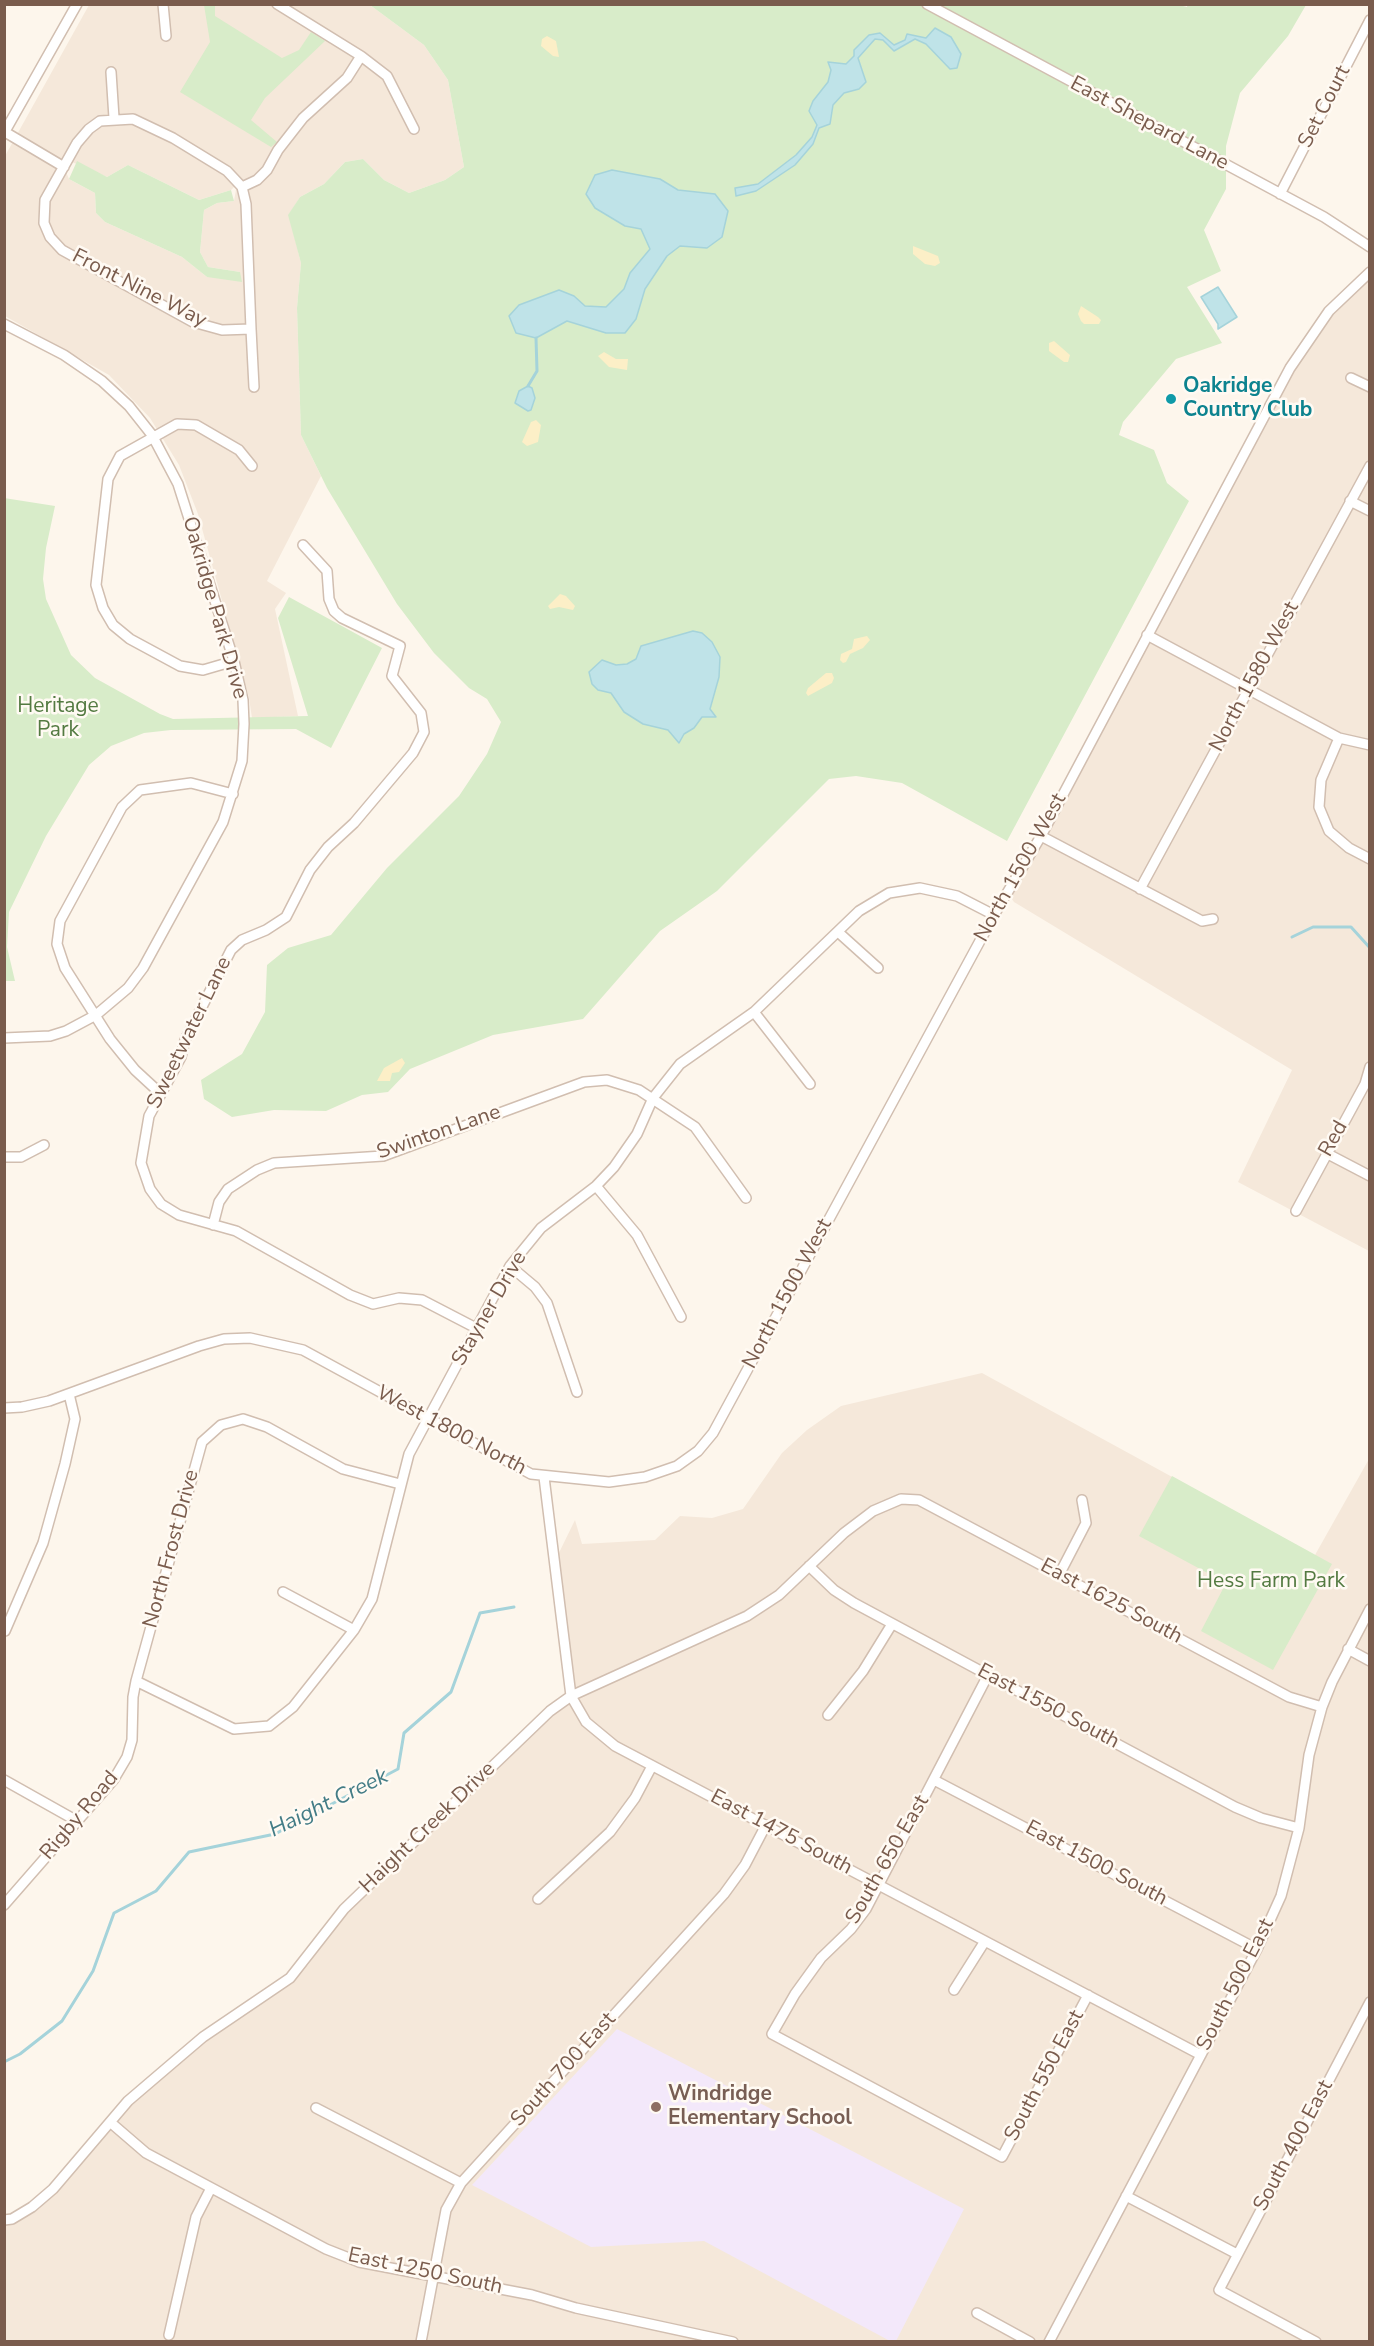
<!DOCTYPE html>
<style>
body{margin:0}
#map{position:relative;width:1374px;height:2346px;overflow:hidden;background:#fdf6ec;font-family:"Nunito Sans",sans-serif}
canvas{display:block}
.frame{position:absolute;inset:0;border:6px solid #7a5c4d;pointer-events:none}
</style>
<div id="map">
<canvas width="1374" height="2346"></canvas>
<div class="frame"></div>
</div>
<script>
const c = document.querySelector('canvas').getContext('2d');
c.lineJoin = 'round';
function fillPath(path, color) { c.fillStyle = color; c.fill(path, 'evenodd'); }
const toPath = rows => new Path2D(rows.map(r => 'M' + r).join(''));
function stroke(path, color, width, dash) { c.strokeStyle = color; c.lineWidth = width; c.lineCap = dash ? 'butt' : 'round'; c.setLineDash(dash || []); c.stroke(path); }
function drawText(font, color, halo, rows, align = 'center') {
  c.font = font + ' "Nunito Sans",sans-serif'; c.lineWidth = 5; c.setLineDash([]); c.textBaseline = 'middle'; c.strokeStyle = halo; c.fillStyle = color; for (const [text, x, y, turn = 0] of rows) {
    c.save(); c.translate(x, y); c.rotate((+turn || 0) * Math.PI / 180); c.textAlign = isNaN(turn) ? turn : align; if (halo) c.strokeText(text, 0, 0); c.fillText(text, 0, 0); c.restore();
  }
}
fillPath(toPath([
 [89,5,370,5,424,45,448,80,464,167,445,180,409,193,384,180,363,159,345,162,324,184,300,197,289,215,301,263,297,308,301,435,321,476,267,581,286,593,275,609,298,716,252,718,249,698,198,514,179,465,150,418,109,375,5,316,5,156],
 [67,160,107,177,128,165,199,200,231,190,237,184,234,201,217,203,204,210,200,252,208,267,240,272,207,277,182,257,105,222,96,213,95,193,69,179,64,167],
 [1369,272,1369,1251,1238,1182,1292,1070,1014,902,1007,892,1308,339],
 [982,1373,1315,1555,1369,1459,1369,2341,5,2341,4,2225,39,2209,131,2103,207,2038,273,1994,308,1965,348,1907,570,1697,554,1563,575,1520,582,1544,655,1540,680,1516,712,1518,743,1509,782,1453,807,1430,841,1406]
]), '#f5e8da');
fillPath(toPath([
 [617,2029,964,2209,896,2341,890,2341,704,2241,591,2247,472,2185]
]), '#f3e8fa');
fillPath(toPath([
 [1175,4,1187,7,1188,4,1306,5,1288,36,1240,93,1226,146,1226,189,1204,230,1221,271,1187,287,1222,343,1176,359,1123,422,1119,435,1154,450,1167,483,1189,501,1007,841,902,783,856,776,829,779,717,891,660,931,583,1019,493,1035,410,1069,388,1092,362,1095,326,1111,274,1110,232,1117,204,1099,201,1080,242,1054,265,1012,267,965,288,948,331,935,387,868,459,796,487,754,501,722,487,699,469,688,434,653,397,604,327,488,301,435,297,308,301,263,288,215,300,197,324,184,345,162,363,159,384,180,409,193,445,180,464,167,448,80,424,45,370,5],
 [204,5,215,5,215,16,282,58,299,50,311,32,325,41,265,98,251,120,277,142,271,147,180,92,210,42],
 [77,161,107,177,128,165,199,200,231,190,234,201,217,203,204,210,200,252,208,267,240,272,242,282,207,277,182,257,105,222,96,213,95,193,69,179],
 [4,498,55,506,46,548,43,579,46,599,71,655,95,678,160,714,173,719,308,716,278,618,289,597,382,648,331,748,296,729,171,730,144,733,111,746,89,765,46,836,9,912,7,947,15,981,4,981],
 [1172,1476,1332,1564,1273,1670,1201,1631,1226,1583,1139,1536]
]), '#d8ecc9');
fillPath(toPath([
 [547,36,556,41,559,57,553,56,541,46,542,39],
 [913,246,938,256,940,263,935,266,925,264,913,254],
 [1081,306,1098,317,1101,320,1099,324,1084,324,1081,321,1078,314],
 [1054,341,1070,355,1068,362,1064,362,1049,351,1049,343],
 [604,352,616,359,628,359,627,370,609,367,598,356],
 [536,420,541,425,538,442,527,446,522,442,531,422],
 [560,594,566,596,575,606,573,610,559,607,550,609,548,606],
 [867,636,870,640,863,648,850,654,846,662,843,663,840,660,841,654,852,649,854,639],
 [826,673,832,673,834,678,832,683,808,696,806,693,808,688],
 [402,1058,405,1063,399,1072,392,1073,390,1081,377,1081,384,1068]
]), '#fcefc7');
const water = toPath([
 [935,28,951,37,961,54,957,68,950,69,926,44,915,39,894,51,883,40,875,39,858,58,866,82,859,89,844,93,833,105,830,124,819,128,813,144,795,165,756,191,736,196,735,188,758,184,796,155,812,137,817,125,809,111,813,101,828,82,831,70,828,62,846,64,854,56,854,50,869,35,880,33,894,45,905,40,907,34,926,38,935,28],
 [612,170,660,179,678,190,715,194,728,211,722,237,707,248,680,246,667,256,645,289,636,319,625,333,606,333,567,321,536,338,516,333,509,316,519,305,559,290,574,296,585,306,606,307,624,289,630,273,650,249,641,229,625,226,595,208,586,194,595,175,612,170],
 [1218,287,1237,317,1218,329,1218,324,1201,297,1218,287],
 [528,386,532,388,535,398,531,410,528,411,515,403,519,391,528,386],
 [693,631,702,633,712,642,720,657,719,677,710,709,716,717,702,717,694,728,684,734,679,743,668,730,643,724,624,712,611,693,598,690,592,684,589,672,602,660,616,665,627,664,636,659,641,646,693,631]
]);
fillPath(water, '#bfe3e8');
stroke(water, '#a5d3da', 1.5);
stroke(toPath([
 [528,386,537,371,536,338],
 [1292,937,1313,927,1351,927,1370,948],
 [4,2062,20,2054,62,2021,93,1971,114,1913,156,1891,189,1852,275,1834,398,1769,404,1733,451,1692,480,1613,514,1607]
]), '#a5d3da', 3);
const minor = toPath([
 [163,4,166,36],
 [277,4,361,56,387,76,414,129],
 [927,4,1324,217,1370,247],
 [111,72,114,118],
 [5,132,64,167],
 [4,133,77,4],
 [242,187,257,180,267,170,278,150,303,118,347,78,361,56],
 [1280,194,1370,20],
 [4,324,64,355,102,381,129,406,152,435,178,484,234,661,243,700,244,724,242,761,223,822,143,968,128,988,96,1015,66,1031,50,1036,4,1038],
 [251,329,222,330,193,322,62,250,50,237,44,223,45,200,77,143,89,129,100,121,133,119,173,138,227,171,242,187,246,204,251,329,254,387],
 [1351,378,1370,387],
 [1350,501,1370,511],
 [303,545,327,571,329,599,334,611,342,618,400,646,392,676,421,713,424,732,413,753,354,823,328,847,310,870,286,917,266,930,242,940,231,950,185,1040,181,1057,149,1116,141,1163,150,1189,161,1204,179,1215,236,1231,350,1295,373,1304,399,1298,422,1300,476,1328],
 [1147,635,1339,738,1370,745],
 [234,661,203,670,180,666,130,639,113,625,103,608,96,585,108,479,120,456,177,424,196,425,239,450,252,466],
 [1339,738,1321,780,1319,807,1329,831,1349,848,1370,859],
 [1041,836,1202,921,1213,919],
 [1140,889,1370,466],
 [838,932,878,968],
 [754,1012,810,1084],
 [161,1094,135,1070,110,1039,65,968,57,944,60,921,122,807,140,790,191,783,233,794],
 [1326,1153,1370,1176],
 [4,1157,21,1157,44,1145],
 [596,1186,637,1235,681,1317],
 [1296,1211,1365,1084,1370,1067],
 [213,1225,219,1202,228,1189,257,1170,274,1163,383,1156,584,1082,607,1080,639,1090,695,1127,746,1198],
 [510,1266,535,1287,547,1303,577,1392],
 [4,1408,22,1407,49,1401,199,1346,224,1339,250,1338,303,1350,531,1474,609,1482,645,1477,677,1466,698,1451,713,1433,994,915,1041,836,1290,368,1329,311,1370,272],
 [544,1477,571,1696,586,1722,615,1746,1201,2055],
 [809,1566,834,1590,854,1603,988,1675,1235,1807,1261,1818,1299,1828],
 [1059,1575,1086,1523,1082,1500],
 [283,1592,354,1630],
 [5,1631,43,1543,65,1464,75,1419,69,1394],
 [1348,1649,1370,1661],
 [988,1675,866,1909,851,1929,821,1958,795,1994,772,2034,1002,2157,1088,1995],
 [136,1681,234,1729,269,1726,293,1707,354,1630,372,1599,409,1454,510,1266,541,1228,596,1186,614,1167,637,1134,653,1098,680,1064,754,1012,859,911,889,893,920,888,957,896,994,915],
 [828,1715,863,1671,892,1624],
 [4,1780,77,1821],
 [934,1780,1257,1949],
 [538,1899,610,1832,635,1798,652,1766],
 [4,1905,114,1779,127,1757,132,1740,133,1697,136,1681,202,1442,221,1425,243,1419,267,1427,343,1469,400,1484],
 [954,1990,985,1941],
 [316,2108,461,2183],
 [110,2122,146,2153,326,2249,359,2262,532,2295,576,2308,733,2342],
 [1126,2196,1237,2254],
 [4,2220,12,2219,32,2207,53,2189,128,2101,176,2060,203,2037,290,1978,344,1909,550,1711,571,1696,747,1616,779,1595,844,1533,873,1511,901,1499,919,1500,1289,1697,1322,1707],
 [977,2313,1030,2342],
 [169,2335,196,2217,211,2188],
 [421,2342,446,2210,461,2183,724,1894,745,1865,766,1825],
 [1049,2342,1257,1949,1281,1896,1299,1828,1309,1755,1322,1707,1332,1682,1370,1609],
 [1316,2342,1219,2290,1370,2002]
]);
stroke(minor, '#d1beb0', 12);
stroke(minor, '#fff', 9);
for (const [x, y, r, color] of [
 [1171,399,6,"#0f9aa8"],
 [656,2107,6,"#8d6e63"]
]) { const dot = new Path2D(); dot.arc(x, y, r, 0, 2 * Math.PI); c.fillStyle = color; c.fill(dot); stroke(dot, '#fffaf3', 2); }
drawText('21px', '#7a5c4d', '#fffaf3', [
 ["Set Court",1325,107,-63],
 ["East Shepard Lane",1149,124,28],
 ["Front Nine Way",139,289,27],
 ["Oakridge Park Drive",214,608,74],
 ["North 1580 West",1255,677,-62],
 ["North 1500 West",1021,868,-61],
 ["Sweetwater Lane",190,1033,-64],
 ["Swinton Lane",439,1133,-19],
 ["Red",1334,1139,-61],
 ["North 1500 West",788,1294,-62],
 ["Stayner Drive",490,1309,-60],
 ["West 1800 North",451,1431,28],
 ["North Frost Drive",172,1549,-75],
 ["East 1625 South",1111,1602,28],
 ["East 1550 South",1048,1707,28],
 ["Rigby Road",80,1816,-50],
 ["Haight Creek Drive",428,1828,-44],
 ["East 1475 South",781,1833,28],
 ["South 650 East",888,1860,-60],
 ["East 1500 South",1096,1864,28],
 ["South 500 East",1236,1985,-63],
 ["South 700 East",564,2070,-48],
 ["South 550 East",1045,2076,-62],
 ["South 400 East",1294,2146,-62],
 ["East 1250 South",425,2272,12]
]);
drawText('bold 21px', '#0d838f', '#fffaf3', [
 ["Oakridge",1183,387],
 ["Country Club",1183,411]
], 'left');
drawText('21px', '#537a41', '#fffaf3', [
 ["Heritage",58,707],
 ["Park",58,731],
 ["Hess Farm Park",1271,1582]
]);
drawText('bold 21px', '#785e54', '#fffaf3', [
 ["Windridge",668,2095],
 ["Elementary School",668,2119]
], 'left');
drawText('italic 22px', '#437c86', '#fffaf3', [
 ["Haight Creek",329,1804,-26]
]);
</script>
